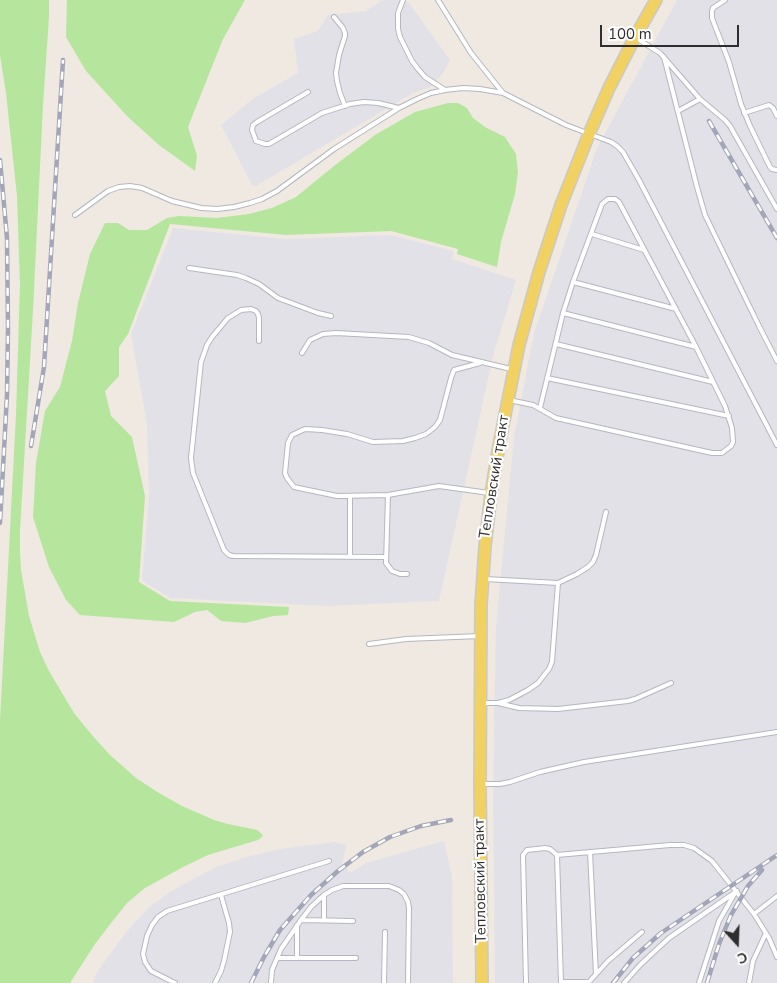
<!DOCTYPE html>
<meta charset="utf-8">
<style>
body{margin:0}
#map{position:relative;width:777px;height:983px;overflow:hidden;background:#efe9e1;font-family:"Nunito Sans",sans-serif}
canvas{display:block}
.north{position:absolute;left:712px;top:918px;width:50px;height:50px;-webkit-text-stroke:4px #fff;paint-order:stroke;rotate:160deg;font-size:14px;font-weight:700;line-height:20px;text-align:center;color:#2e2e2e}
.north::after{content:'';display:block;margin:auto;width:18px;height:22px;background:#2e2e2e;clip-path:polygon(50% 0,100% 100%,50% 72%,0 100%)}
.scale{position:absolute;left:600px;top:25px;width:139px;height:22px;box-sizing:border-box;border:2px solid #2e2e2e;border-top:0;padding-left:6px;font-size:15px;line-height:18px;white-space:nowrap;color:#2e2e2e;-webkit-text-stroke:4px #fff;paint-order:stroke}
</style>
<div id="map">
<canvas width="777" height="983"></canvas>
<div class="north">С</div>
<div class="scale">100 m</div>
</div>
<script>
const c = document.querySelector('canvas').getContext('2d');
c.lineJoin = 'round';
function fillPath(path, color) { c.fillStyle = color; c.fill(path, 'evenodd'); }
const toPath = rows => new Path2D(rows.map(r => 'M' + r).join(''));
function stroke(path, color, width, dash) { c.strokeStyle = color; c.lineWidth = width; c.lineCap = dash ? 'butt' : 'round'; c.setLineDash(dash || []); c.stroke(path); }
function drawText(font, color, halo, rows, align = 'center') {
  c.font = font + ' "Nunito Sans",sans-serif'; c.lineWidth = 4.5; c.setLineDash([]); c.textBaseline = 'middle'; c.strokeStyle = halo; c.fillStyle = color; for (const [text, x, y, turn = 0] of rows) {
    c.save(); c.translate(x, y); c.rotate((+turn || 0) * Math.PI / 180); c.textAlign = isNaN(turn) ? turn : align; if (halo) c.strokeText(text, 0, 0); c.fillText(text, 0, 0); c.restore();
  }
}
fillPath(toPath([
 [382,0,403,0,409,3,450,60,445,70,431,87,413,93,256,186,252,185,221,125,254,98,298,73,294,39,318,31,328,15,366,11],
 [677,0,777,0,777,983,495,983,493,791,496,627,514,437,534,333,597,148],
 [173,228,285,239,390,235,454,251,452,259,516,280,493,356,439,601,326,606,171,598,142,581,149,497,147,424,131,334],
 [444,841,452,876,453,983,93,983,97,972,126,932,149,907,173,890,216,867,247,857,280,849,335,842,346,845,343,862,342,863,350,873,366,863]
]), '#e3e1e8');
fillPath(toPath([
 [0,0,49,0,49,17,43,105,33,310,20,530,20,551,21,570,29,616,40,652,49,671,74,713,91,734,109,754,136,778,159,793,182,806,214,820,228,824,257,830,263,835,262,837,258,840,208,855,183,867,145,888,127,903,111,923,95,944,70,983,0,983,0,721,16,415,20,283,17,196,6,93,0,55],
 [67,0,245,0,223,39,188,127,197,156,195,171,159,145,128,117,86,71,66,37],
 [448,103,458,103,467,108,473,118,485,127,505,137,516,154,518,172,515,194,501,242,497,267,457,254,458,249,391,231,286,235,170,224,128,334,119,347,119,376,105,391,111,416,132,437,145,496,139,582,170,601,289,607,288,615,273,616,245,623,221,621,207,610,195,612,174,622,80,615,66,600,49,567,33,517,36,463,45,411,60,387,72,341,78,303,90,254,105,223,118,223,129,230,147,230,167,218,179,216,217,218,249,214,272,208,296,197,334,166,375,135,415,112]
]), '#b6e59e');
const service = toPath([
 [403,0,398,13,398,29,400,37,412,61,418,69,425,77,445,90],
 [438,0,471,53,503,93],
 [725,0,713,8,712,11,712,18,729,62,741,104,750,126,770,167,772,169,777,170],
 [334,17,343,28,345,33,345,36,339,55,336,73,337,81,340,93,345,106],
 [636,38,660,53,700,99,725,120,730,126,777,209],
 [664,57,697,187,705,215,759,326,777,361],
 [308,92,257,122,253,125,252,130,256,141,265,144,269,144,322,113,350,104,364,102,378,103,399,108],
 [678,111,700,99],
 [744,113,769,105,773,108,777,116],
 [75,215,108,191,119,187,130,186,142,188,172,201,201,208,217,209,234,207,250,203,262,199,277,191,334,149,399,108,417,99,431,93,445,90,463,88,480,89,503,93,566,125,611,142,617,146,623,152,639,180,777,445],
 [592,234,644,250],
 [189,268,237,275,246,278,259,284,278,298,318,313,331,316],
 [573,282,676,309],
 [563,313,696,347],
 [259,341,259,318,258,314,256,311,251,309,241,310,228,318,212,337,207,345,201,362,191,458,192,466,193,473,224,550,229,555,233,556,386,557],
 [556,344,713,382],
 [302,353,310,340,323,334,336,333,409,337,429,343,452,355,511,369],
 [480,363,454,370,451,378,440,420,435,427,426,434,415,438,403,441,373,442,347,434,322,430,305,429,292,435,288,443,285,473,287,478,294,487,337,496,388,495,439,486,489,493],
 [547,378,729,416],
 [509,400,533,405,556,418,712,453,722,453,731,446,733,442,732,428,725,406,696,347,619,202,615,199,608,199,602,204,573,282,563,313,540,408],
 [388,495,386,563,392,571,400,574,407,574],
 [350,557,350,496],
 [485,579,558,583,552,662,549,669,538,683,528,690,509,700,498,703],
 [558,583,577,574,588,567,593,562,596,555,606,512],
 [369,644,406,639,480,636],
 [483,703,498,703,519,708,558,709,628,701,635,699,671,683],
 [482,784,500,784,510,782,540,772,584,762,777,732],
 [590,852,596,974],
 [754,914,777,896],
 [301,920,353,921],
 [324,920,324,895],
 [277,958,356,958],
 [297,958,297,925],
 [561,982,588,982],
 [175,983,151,971,145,962,143,954,147,936,152,925,158,917,167,911,329,861],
 [215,983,221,971,224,961,230,932,229,923,221,895],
 [271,983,272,970,281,949,301,920,311,907,324,895,332,890,343,886,389,886,399,890,404,894,408,902,409,908,408,983],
 [384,983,385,932],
 [526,983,523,855,527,850,545,848,550,849,557,855],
 [561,983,557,855,670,845,684,845,694,848,712,861,754,914,769,938,777,957],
 [588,983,608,961,642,932],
 [624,983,640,965,669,938,737,891],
 [699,983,719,921,735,893],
 [749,983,753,961,766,933]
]);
const primary = toPath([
 [482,983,480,784,481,605,485,546,491,494,499,445,519,345,539,272,561,205,589,134,609,88,635,37,656,0]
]);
stroke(service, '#b4b7c1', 6);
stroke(primary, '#c9c9c9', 14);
stroke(service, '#fff', 4);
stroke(primary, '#f2d163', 11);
const rail = toPath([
 [709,121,777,238],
 [0,160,7,238,8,329,7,395,0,523],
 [31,446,44,367,63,60],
 [251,983,264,957,280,930,311,895,338,871,363,852,390,837,421,826,451,820],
 [613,983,633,958,661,933,777,855],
 [707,983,719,944,731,915,748,886,762,870]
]);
stroke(rail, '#a3a6b8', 4.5);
stroke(rail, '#fff', 2.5, [8]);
drawText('15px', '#2e2e2e', '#fff', [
 ["Тепловский тракт",495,477,-81],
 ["Тепловский тракт",481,881,-91]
]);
</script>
